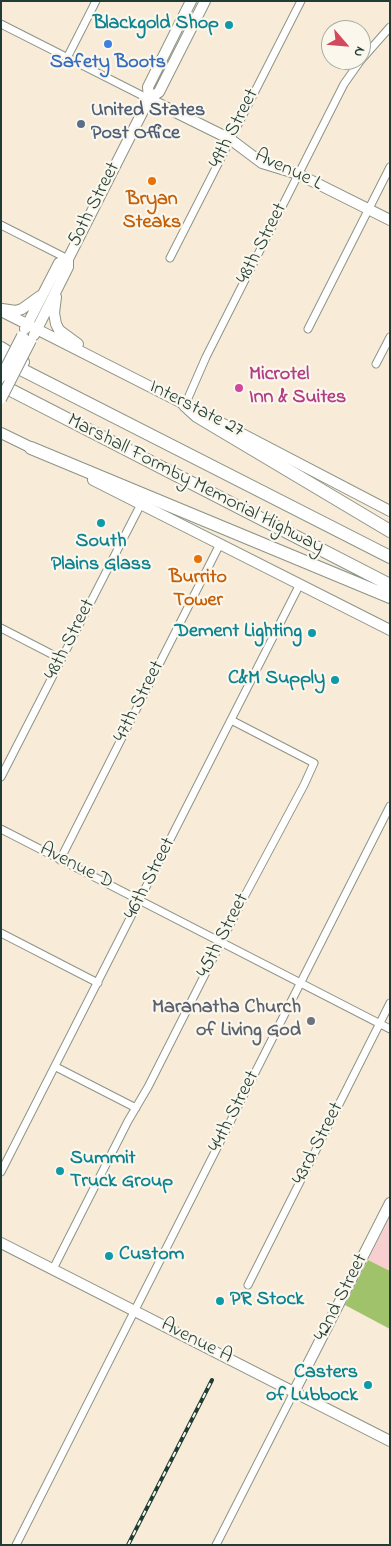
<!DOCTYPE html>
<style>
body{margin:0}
#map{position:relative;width:391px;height:1546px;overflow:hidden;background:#f8ebd8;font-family:"Indie Flower",sans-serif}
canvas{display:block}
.frame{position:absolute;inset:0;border:2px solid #1f3d34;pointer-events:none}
.north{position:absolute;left:321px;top:20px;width:50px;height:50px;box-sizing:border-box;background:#fbf7ec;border:1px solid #a3ada2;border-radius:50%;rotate:117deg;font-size:14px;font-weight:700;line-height:20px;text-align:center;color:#1f3d34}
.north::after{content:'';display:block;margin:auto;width:18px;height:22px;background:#d1495b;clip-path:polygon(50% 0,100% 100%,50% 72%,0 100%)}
</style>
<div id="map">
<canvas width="391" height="1546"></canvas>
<div class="frame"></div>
<div class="north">N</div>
</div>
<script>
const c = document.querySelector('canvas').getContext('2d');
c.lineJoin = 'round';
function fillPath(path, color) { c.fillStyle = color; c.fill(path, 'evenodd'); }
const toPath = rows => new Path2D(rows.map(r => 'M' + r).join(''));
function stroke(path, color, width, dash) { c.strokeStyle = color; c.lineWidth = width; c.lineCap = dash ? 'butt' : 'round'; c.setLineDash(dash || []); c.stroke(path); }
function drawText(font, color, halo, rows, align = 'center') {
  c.font = font + ' "Indie Flower",sans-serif'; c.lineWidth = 4.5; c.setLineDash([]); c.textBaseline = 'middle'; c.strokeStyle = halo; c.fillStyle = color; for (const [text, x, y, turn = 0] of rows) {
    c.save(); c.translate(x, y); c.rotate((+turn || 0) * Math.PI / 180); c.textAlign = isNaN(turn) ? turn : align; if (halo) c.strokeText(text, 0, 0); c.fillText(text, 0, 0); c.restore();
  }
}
fillPath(toPath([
 [390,1217,390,1271,368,1260]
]), '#f7cfd1');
fillPath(toPath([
 [368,1260,390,1271,390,1329,345,1305]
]), '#a0c26b');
const street = toPath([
 [1,24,149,99],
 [67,58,96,1],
 [361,60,390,27],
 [1,225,68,259],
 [170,258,301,1],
 [308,329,390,167],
 [376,364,390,337],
 [185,405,206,357,344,84,361,60],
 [1,628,61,659],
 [1,777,141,504],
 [1,829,390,1029],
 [60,860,220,544],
 [1,933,98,983],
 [56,1067,136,1108],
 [1,1172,300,584],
 [53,1269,128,1121,148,1087,242,901,304,785,314,763,231,720],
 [248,1285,390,1003],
 [16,1545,390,806],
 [216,1545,294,1392]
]);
const secondary = toPath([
 [149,99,230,139,262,163,298,174,390,220],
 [149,99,159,92,205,1],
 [56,297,54,313,56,324,59,330,78,344],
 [2,309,16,311,22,309,40,296],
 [1,311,192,408],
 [25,329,59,263,68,259],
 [34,335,68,267,68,259,149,99,148,87,191,1],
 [204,414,390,511],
 [1,433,36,450],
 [93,480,390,630],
 [1,1243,390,1441],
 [294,1392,390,1203]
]);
const highway = toPath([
 [1,348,23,362],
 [1,359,390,557],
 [1,385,390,585],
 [185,405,197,416,390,531],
 [31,448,390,597]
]);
stroke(street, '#8c9486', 9);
stroke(secondary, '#8c9486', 12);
stroke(highway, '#8c9486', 14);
stroke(street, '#fff', 7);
stroke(secondary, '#fff', 10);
stroke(highway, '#fff', 12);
const rail = toPath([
 [128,1545,212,1380]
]);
stroke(rail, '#1f3d34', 4);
stroke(rail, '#fbf7ec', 2, [5.5]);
const secondaryBridge = toPath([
 [1,377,22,336],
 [1,399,31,340]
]);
stroke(secondaryBridge, '#8c9486', 12, []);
stroke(secondaryBridge, '#fff', 10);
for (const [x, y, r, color] of [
 [229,25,5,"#0f9aa8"],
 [108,44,5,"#3f7fe0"],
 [81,124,5,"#5c6f8a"],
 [152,181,5,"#e8710a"],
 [239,388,5,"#d1479c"],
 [101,523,5,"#0f9aa8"],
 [198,559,5,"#e8710a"],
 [312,633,5,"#0f9aa8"],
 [335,680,5,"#0f9aa8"],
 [311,1021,5,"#6b7280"],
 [60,1171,5,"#0f9aa8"],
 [109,1256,5,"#0f9aa8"],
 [220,1301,5,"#0f9aa8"],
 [368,1385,5,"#0f9aa8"]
]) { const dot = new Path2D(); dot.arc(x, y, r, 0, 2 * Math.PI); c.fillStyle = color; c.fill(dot); stroke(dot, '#fbf7ec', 2); }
drawText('bold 20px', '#0d838f', '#fbf7ec', [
 ["Blackgold Shop",219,25],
 ["South",101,543,"center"],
 ["Plains Glass",101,566,"center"],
 ["Dement Lighting",302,633],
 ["C&M Supply",325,680],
 ["Summit",70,1160,"left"],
 ["Truck Group",70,1183,"left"],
 ["Custom",119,1256,"left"],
 ["PR Stock",230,1301,"left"],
 ["Casters",358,1374],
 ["of Lubbock",358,1397]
], 'right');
drawText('bold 20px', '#366cbe', '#fbf7ec', [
 ["Safety Boots",108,64]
]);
drawText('bold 20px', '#4e5e75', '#fbf7ec', [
 ["United States",91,112],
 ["Post Office",91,135]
], 'left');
drawText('20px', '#1f3d34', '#fbf7ec', [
 ["49th Street",235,129,-63],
 ["Avenue L",288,171,25],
 ["50th Street",95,205,-63],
 ["48th Street",263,244,-63],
 ["Interstate 27",196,410,27],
 ["Marshall Formby Memorial Highway",195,485,27],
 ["48th Street",71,640,-63],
 ["47th Street",140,702,-63],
 ["Avenue D",76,867,27],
 ["46th Street",151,879,-63],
 ["45th Street",224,936,-63],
 ["44th Street",235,1112,-63],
 ["43rd Street",319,1144,-63],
 ["42nd Street",342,1298,-63],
 ["Avenue A",196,1342,27]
]);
drawText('bold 20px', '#c56008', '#fbf7ec', [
 ["Bryan",152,201],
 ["Steaks",152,224],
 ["Burrito",198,579],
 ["Tower",198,602]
]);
drawText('bold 20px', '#b23c85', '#fbf7ec', [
 ["Microtel",249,376],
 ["Inn & Suites",249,399]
], 'left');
drawText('bold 20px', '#5b616d', '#fbf7ec', [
 ["Maranatha Church",301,1009],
 ["of Living God",301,1032]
], 'right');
</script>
